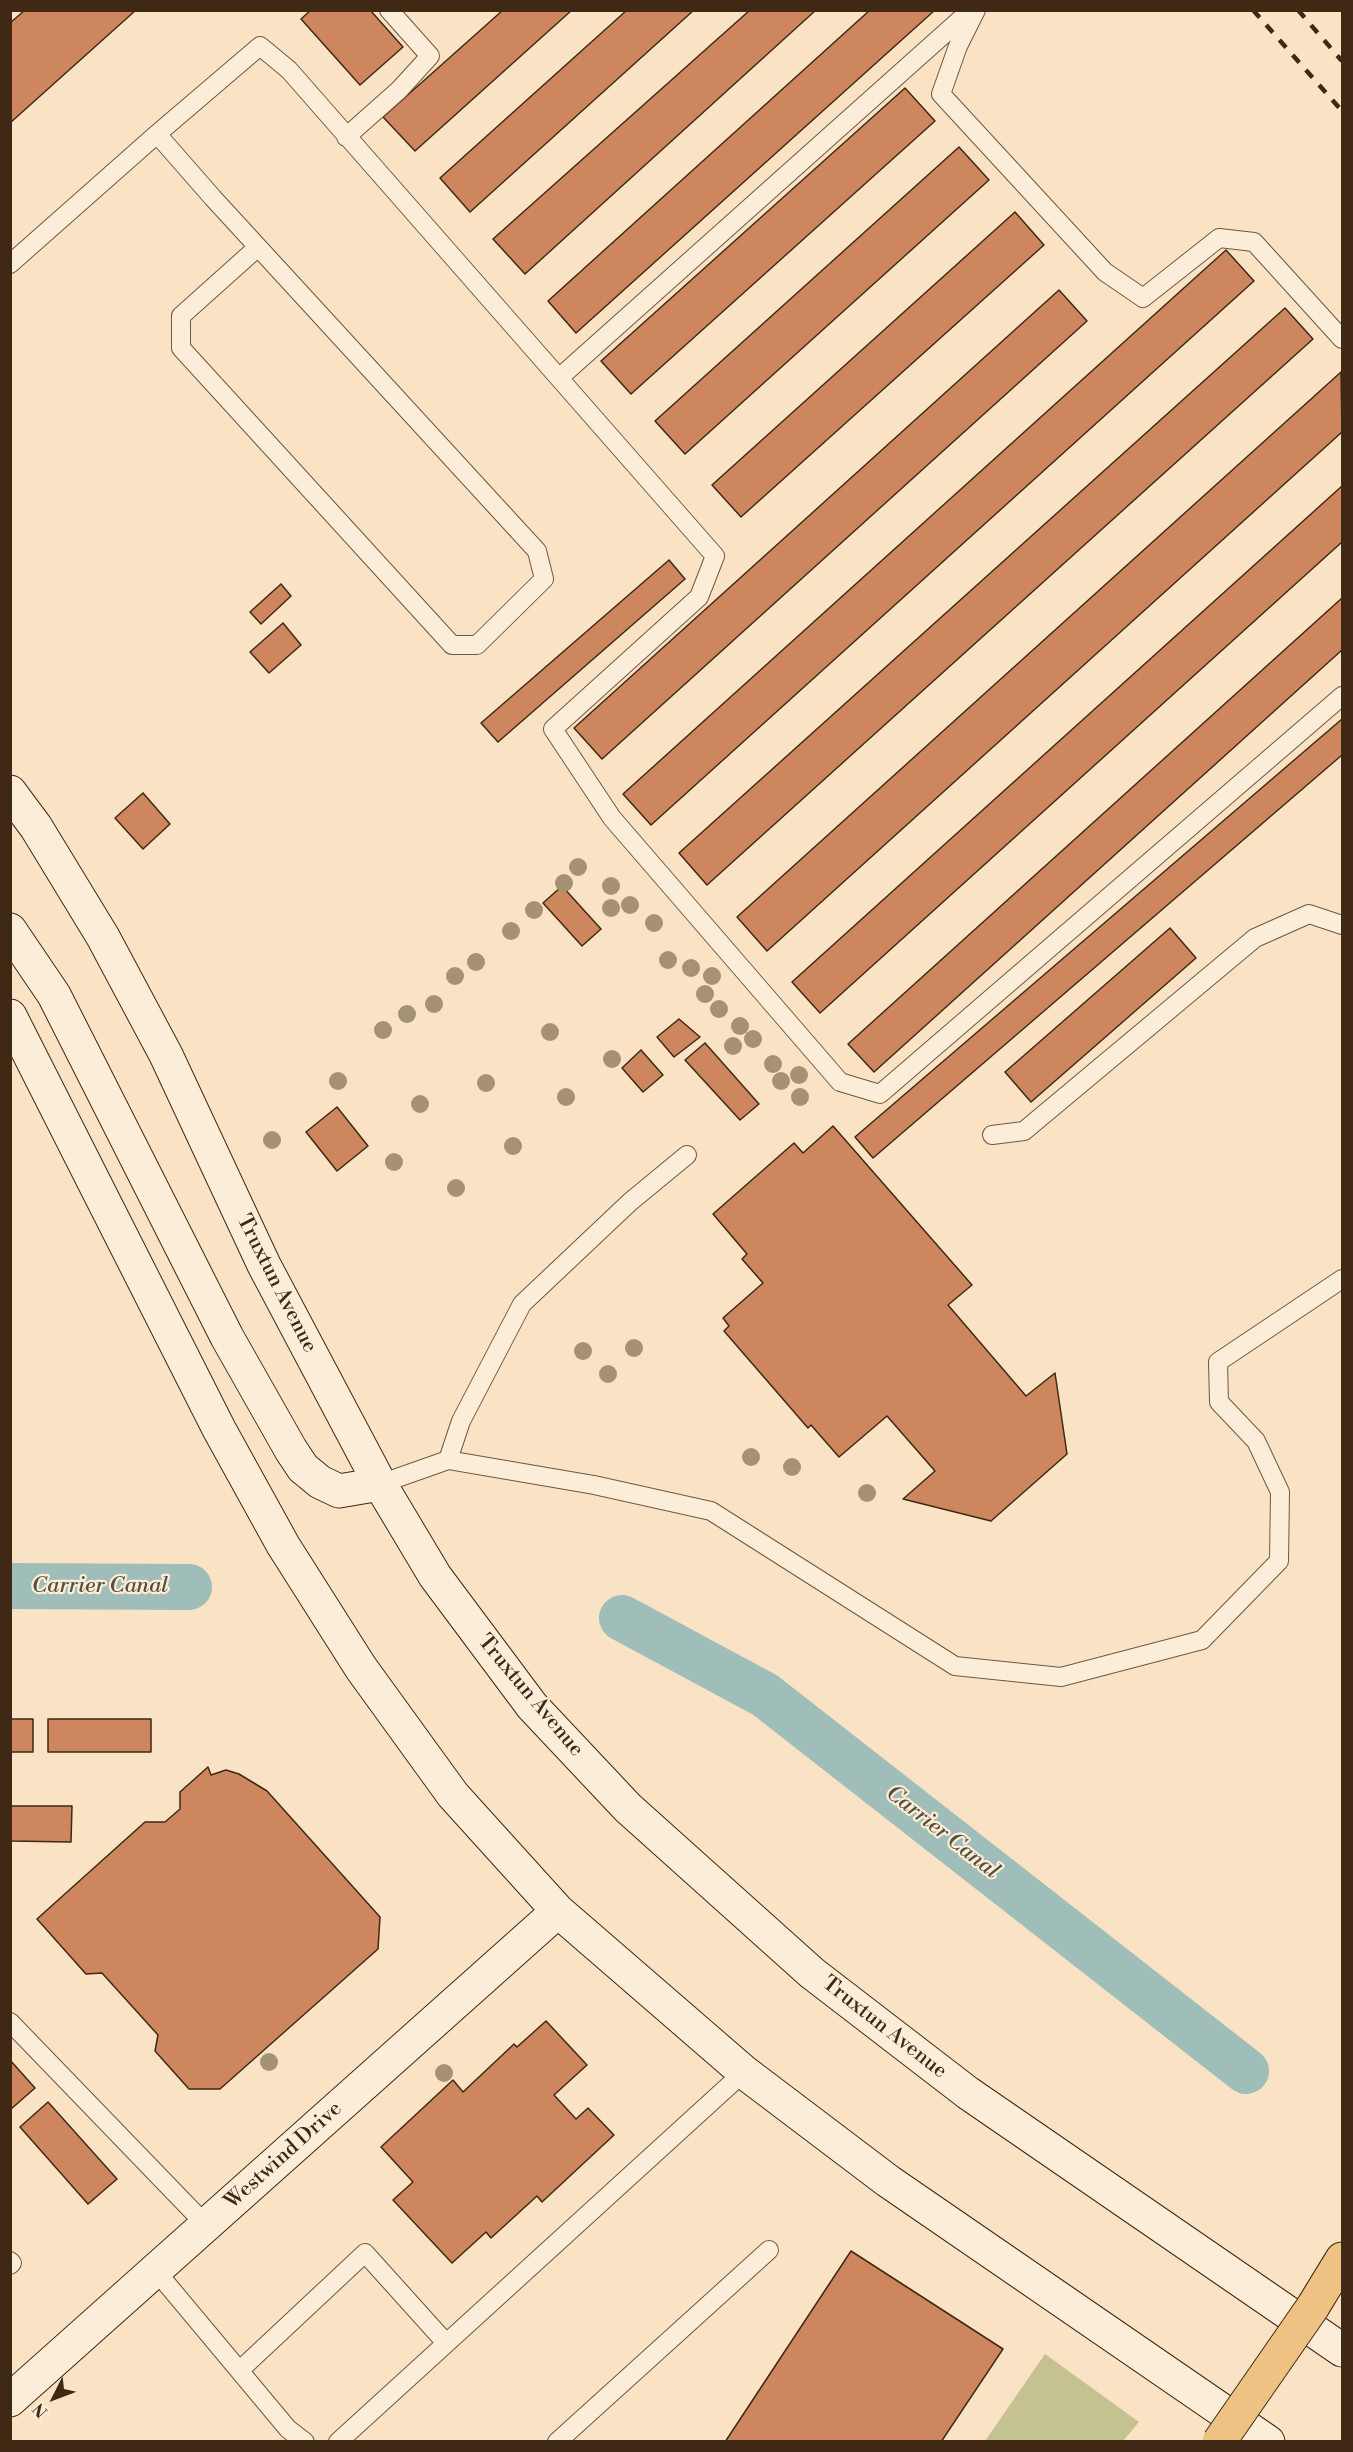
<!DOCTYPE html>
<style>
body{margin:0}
#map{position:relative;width:1353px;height:2452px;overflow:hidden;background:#fae3c4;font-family:"Libre Bodoni",serif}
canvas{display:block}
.frame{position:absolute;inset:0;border:12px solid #3f2914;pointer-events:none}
.north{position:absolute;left:24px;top:2368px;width:60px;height:60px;-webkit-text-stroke:4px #fcedd9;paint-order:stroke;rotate:228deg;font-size:16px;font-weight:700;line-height:24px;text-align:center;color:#3f2914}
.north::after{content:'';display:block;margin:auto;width:21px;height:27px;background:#3f2914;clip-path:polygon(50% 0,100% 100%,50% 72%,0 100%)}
</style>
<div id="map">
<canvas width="1353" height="2452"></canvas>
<div class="frame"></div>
<div class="north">N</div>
</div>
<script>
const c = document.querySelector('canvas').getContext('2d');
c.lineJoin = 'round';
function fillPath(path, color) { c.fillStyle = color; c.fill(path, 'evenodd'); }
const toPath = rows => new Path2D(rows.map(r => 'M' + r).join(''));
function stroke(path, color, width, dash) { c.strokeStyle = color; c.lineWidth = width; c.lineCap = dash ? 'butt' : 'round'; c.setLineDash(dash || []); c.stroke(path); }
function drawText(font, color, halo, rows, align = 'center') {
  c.font = font + ' "Libre Bodoni",serif'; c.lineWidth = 4.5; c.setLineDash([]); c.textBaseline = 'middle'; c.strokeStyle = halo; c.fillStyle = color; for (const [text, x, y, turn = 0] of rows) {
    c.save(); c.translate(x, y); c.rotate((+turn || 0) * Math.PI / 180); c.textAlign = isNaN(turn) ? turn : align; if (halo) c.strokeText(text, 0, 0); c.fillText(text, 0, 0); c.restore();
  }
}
fillPath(toPath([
 [1045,2354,1139,2422,1123,2441,985,2441]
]), '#c4c290');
stroke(toPath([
 [10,1586,189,1587],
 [622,1618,765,1695,1246,2071]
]), '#9fbdb9', 46);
const building = toPath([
 [25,10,136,10,10,123,10,23,25,10],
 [311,10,370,10,403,47,360,85,301,19,311,10],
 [503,10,572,10,415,151,383,117,503,10],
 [627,10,694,10,470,212,440,178,627,10],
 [750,10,816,10,525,274,493,239,750,10],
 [870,10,935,10,576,333,548,301,870,10],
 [905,88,935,121,631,394,601,361,905,88],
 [959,147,989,180,685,454,655,421,959,147],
 [1015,212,1044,245,741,517,712,485,1015,212],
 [1226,250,1254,281,651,825,623,794,1226,250],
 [1059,290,1087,321,602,759,574,728,1059,290],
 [1285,308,1313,339,707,885,679,853,1285,308],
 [1341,372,1342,432,767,951,737,917,1341,372],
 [1342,486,1342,542,820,1013,792,982,1342,486],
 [669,560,685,579,498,742,481,723,669,560],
 [281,584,291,596,261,624,250,612,281,584],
 [1342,598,1342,650,874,1072,848,1044,1342,598],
 [283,623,301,645,269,673,250,652,283,623],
 [1342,719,1342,755,873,1158,855,1137,1342,719],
 [143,793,170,824,143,849,115,818,143,793],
 [562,886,601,929,582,946,543,903,562,886],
 [1170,928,1196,958,1031,1102,1005,1072,1170,928],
 [679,1019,700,1037,674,1057,657,1037,679,1019],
 [705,1043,759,1104,740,1120,685,1060,705,1043],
 [641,1050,663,1075,643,1092,622,1068,641,1050],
 [337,1107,368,1146,337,1171,306,1132,337,1107],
 [833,1126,972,1285,948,1305,1026,1396,1055,1373,1067,1454,991,1521,903,1499,935,1471,887,1416,839,1457,811,1425,808,1428,724,1331,729,1326,723,1318,763,1283,742,1259,747,1254,713,1214,794,1143,803,1153,833,1126],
 [10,1719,33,1719,33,1752,10,1752,10,1719],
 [48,1719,151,1719,151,1752,48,1752,48,1719],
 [208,1767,211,1775,226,1770,239,1774,267,1791,380,1917,378,1949,220,2089,189,2089,155,2051,158,2035,102,1973,86,1974,37,1919,145,1822,165,1822,180,1809,180,1792,208,1767],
 [10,1806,72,1806,71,1842,10,1841,10,1806],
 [546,2021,587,2065,554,2095,576,2119,588,2108,614,2135,542,2202,537,2196,491,2238,486,2232,452,2263,393,2200,413,2182,381,2147,453,2080,463,2092,514,2044,517,2047,546,2021],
 [10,2060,35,2088,10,2110,10,2060],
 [48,2102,117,2179,88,2204,20,2127,48,2102],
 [851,2251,1003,2349,941,2442,725,2442,851,2251]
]);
fillPath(building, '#cd865e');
stroke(building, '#3f2914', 1.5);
const lane = toPath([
 [976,10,958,46,941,94,1105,272,1143,298,1219,238,1254,242,1342,339],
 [157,134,213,198,258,247,537,551,544,579,477,645,452,645,181,348,181,316,258,247],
 [346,137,399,90,430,56,389,10],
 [10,264,157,134,260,46,289,70,715,556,699,597,553,729,612,818,840,1082,880,1094,1342,696],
 [559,378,971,10],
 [992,1135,1024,1131,1255,938,1309,914,1342,925],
 [448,1460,461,1421,522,1304,630,1202,687,1155],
 [380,1484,448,1460,594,1485,711,1511,955,1666,1061,1677,1202,1640,1279,1561,1280,1492,1256,1441,1219,1402,1218,1362,1342,1279],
 [10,2022,206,2225],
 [10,2261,12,2263,10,2265],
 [156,2271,288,2429,305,2442],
 [240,2370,365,2253,446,2343],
 [338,2442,744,2072],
 [557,2442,769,2250]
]);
const secondary = toPath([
 [10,792,36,827,103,937,166,1055,264,1265,380,1484,435,1576,532,1706,628,1808,812,1973,968,2093,1342,2350],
 [10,930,54,995,227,1337,291,1450,303,1468,320,1482,339,1491,380,1484],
 [10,1016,219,1429,283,1545,361,1668,453,1795,558,1911,744,2072,888,2181,1268,2442],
 [10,2400,558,1911]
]);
const highway = toPath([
 [1312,2308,1342,2259]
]);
stroke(lane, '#6e5840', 20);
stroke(secondary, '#3f2914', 35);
stroke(highway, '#3f2914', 35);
stroke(lane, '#fcedd9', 18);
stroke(secondary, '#fcedd9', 33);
stroke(highway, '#edc282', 33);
stroke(toPath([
 [1253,10,1342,111],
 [1298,10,1342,61]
]), '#3f2914', 4.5, [10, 10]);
const highwayBridge = toPath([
 [1219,2442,1312,2308]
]);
stroke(highwayBridge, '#3f2914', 35, []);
stroke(highwayBridge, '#edc282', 33);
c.fillStyle = '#a59274';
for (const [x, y] of [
 [578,867],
 [564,883],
 [611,886],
 [630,905],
 [611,908],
 [534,910],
 [654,923],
 [511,931],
 [668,960],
 [476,962],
 [691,968],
 [455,976],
 [712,976],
 [705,994],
 [434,1004],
 [719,1009],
 [407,1014],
 [740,1026],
 [383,1030],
 [550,1032],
 [753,1039],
 [733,1046],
 [612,1059],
 [773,1064],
 [799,1075],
 [338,1081],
 [781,1081],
 [486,1083],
 [566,1097],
 [800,1097],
 [420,1104],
 [272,1140],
 [513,1146],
 [394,1162],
 [456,1188],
 [634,1348],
 [583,1351],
 [608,1374],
 [751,1457],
 [792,1467],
 [867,1493],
 [269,2062],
 [444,2073]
]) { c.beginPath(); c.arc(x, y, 9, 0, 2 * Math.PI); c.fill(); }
drawText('21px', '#3f2914', '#fcedd9', [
 ["Truxtun Avenue",276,1284,63],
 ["Truxtun Avenue",530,1696,50],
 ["Truxtun Avenue",884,2028,38],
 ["Westwind Drive",284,2156,-42]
]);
drawText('italic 22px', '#574e3d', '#fcedd9', [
 ["Carrier Canal",100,1587],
 ["Carrier Canal",942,1833,38]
]);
</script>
